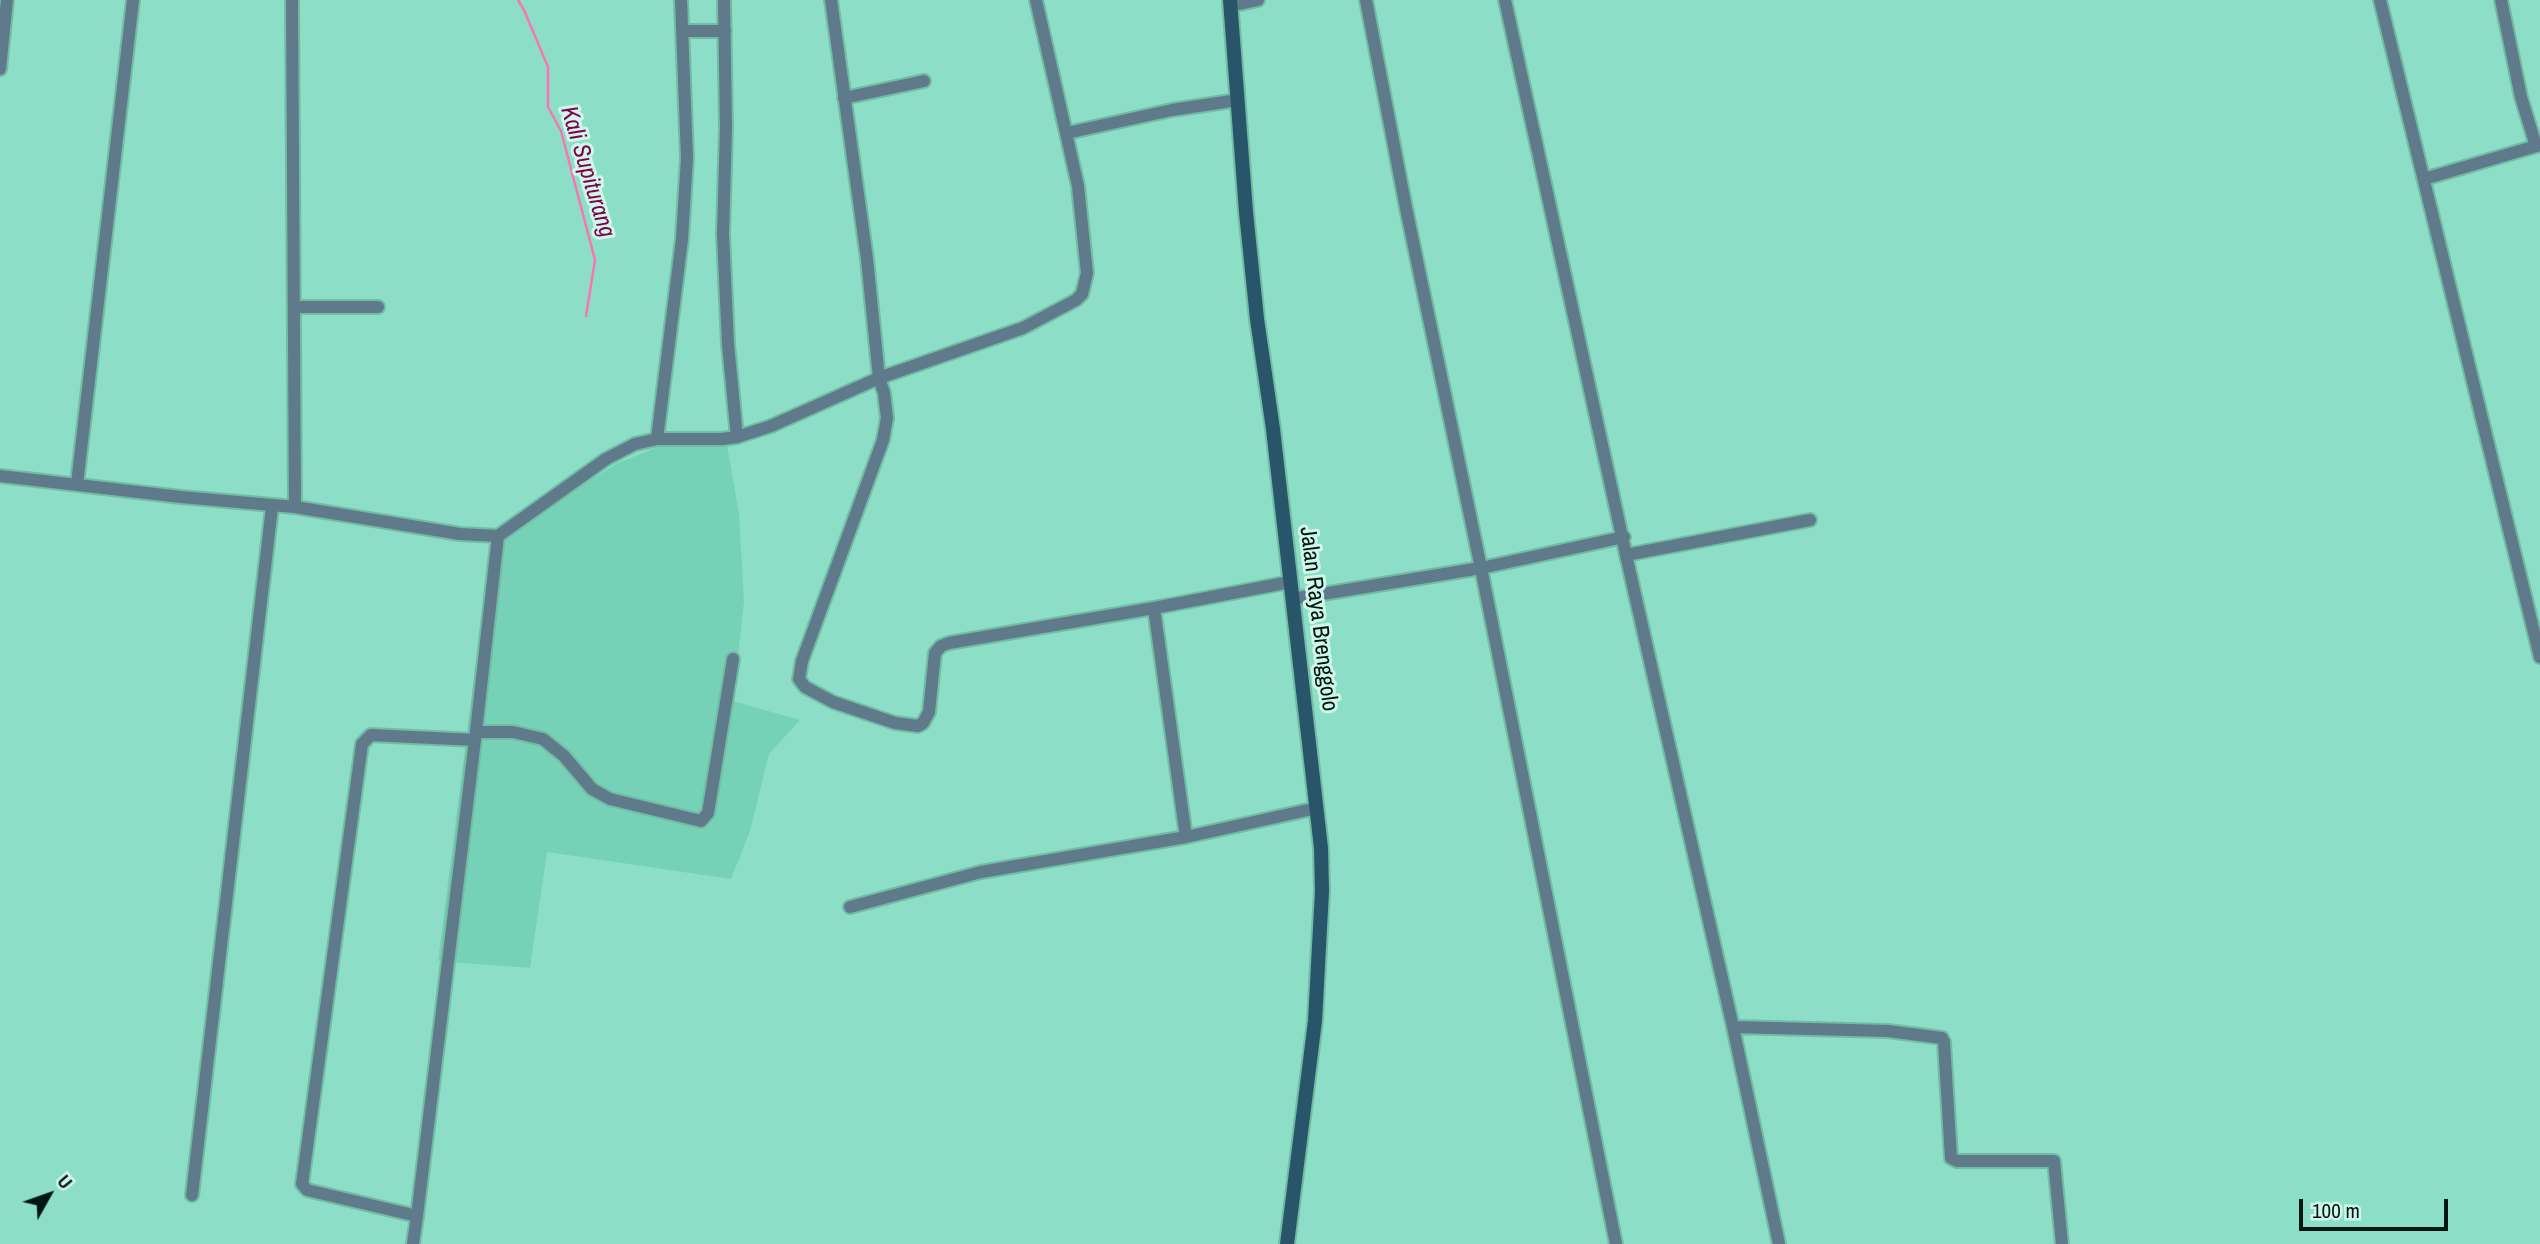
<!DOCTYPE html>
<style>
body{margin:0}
#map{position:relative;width:2540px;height:1244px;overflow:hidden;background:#8cdfc6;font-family:"Archivo Narrow",sans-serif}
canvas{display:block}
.north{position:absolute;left:14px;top:1160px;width:70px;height:70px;-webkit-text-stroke:5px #cff6e9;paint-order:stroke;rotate:50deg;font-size:19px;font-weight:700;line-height:28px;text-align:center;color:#001710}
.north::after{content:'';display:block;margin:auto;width:24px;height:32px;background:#001710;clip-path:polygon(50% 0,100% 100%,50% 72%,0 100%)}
.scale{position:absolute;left:2299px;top:1199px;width:149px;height:32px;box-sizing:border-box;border:4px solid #001710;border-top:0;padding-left:9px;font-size:21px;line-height:24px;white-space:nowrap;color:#001710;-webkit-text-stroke:5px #cff6e9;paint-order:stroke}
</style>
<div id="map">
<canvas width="2540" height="1244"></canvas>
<div class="north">U</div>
<div class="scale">100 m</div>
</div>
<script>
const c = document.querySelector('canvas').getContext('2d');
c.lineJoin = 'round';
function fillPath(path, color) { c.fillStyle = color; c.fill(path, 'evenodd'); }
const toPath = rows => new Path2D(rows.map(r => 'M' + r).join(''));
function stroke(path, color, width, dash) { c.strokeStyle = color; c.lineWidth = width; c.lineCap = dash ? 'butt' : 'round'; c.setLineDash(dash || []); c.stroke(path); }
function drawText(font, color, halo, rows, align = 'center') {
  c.font = font + ' "Archivo Narrow",sans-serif'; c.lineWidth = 6; c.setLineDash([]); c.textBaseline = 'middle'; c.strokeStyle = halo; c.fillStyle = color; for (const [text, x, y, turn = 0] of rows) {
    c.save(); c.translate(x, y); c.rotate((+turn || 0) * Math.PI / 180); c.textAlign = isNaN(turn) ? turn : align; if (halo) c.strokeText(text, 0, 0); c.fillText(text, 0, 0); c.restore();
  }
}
fillPath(toPath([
 [727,445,739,514,744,602,733,701,800,720,769,754,750,831,731,879,547,852,530,968,438,961,491,543,616,464,657,447]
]), '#76d2b7');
stroke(toPath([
 [518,0,524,10,548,67,548,107,561,131,595,260,586,316]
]), '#f776b2', 2.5);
const minor = toPath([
 [292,0,295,507],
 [724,0,726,128,723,234,728,344,737,437],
 [831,0,867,259,879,378,884,393,887,418,883,440,802,661,799,679,805,687,833,702,895,723,918,726,923,723,929,712,935,653,941,646,949,643,1154,608],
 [1366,0,1406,208,1481,568,1616,1244],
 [1505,0,1626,555,1733,1027,1779,1244],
 [2380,0,2540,657],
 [2501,0,2521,97,2536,146],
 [1230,6,1258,0],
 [683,31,725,31],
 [0,69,7,0],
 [844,98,924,81],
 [1067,133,1172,110,1238,100],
 [2424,179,2540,145],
 [294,307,378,307],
 [657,439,682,239,687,158,681,0],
 [0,476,181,497,295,507,460,534,498,536,606,459,635,444,657,439,722,439,737,437,771,426,879,378,1023,328,1076,300,1082,294,1087,273,1078,186,1036,0],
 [77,484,133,0],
 [1626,555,1810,520],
 [1292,599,1481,568,1624,537],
 [476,732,513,732,543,739,564,756,592,789,610,799,701,821,708,813,733,659],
 [1186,837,1154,608,1290,582],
 [850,907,981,872,1186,837,1317,808],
 [1733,1027,1888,1031,1942,1038,1944,1042,1951,1158,1957,1161,2054,1161,2062,1244],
 [192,1195,272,507],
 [417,1216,475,740],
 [413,1244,417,1216,307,1190,302,1184,362,744,371,735,475,740,498,536]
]);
const secondary = toPath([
 [1230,0,1246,212,1257,319,1273,429,1321,848,1322,891,1315,1021,1287,1244]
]);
stroke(minor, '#73bba5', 16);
stroke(secondary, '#73bba5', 18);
stroke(minor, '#5f7b8b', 12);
stroke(secondary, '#29556b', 14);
drawText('23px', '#001710', '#cff6e9', [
 ["Jalan Raya Brenggolo",1318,619,83]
]);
drawText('italic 24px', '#7e024c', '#cff6e9', [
 ["Kali Supiturang",587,172,73]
]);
</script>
